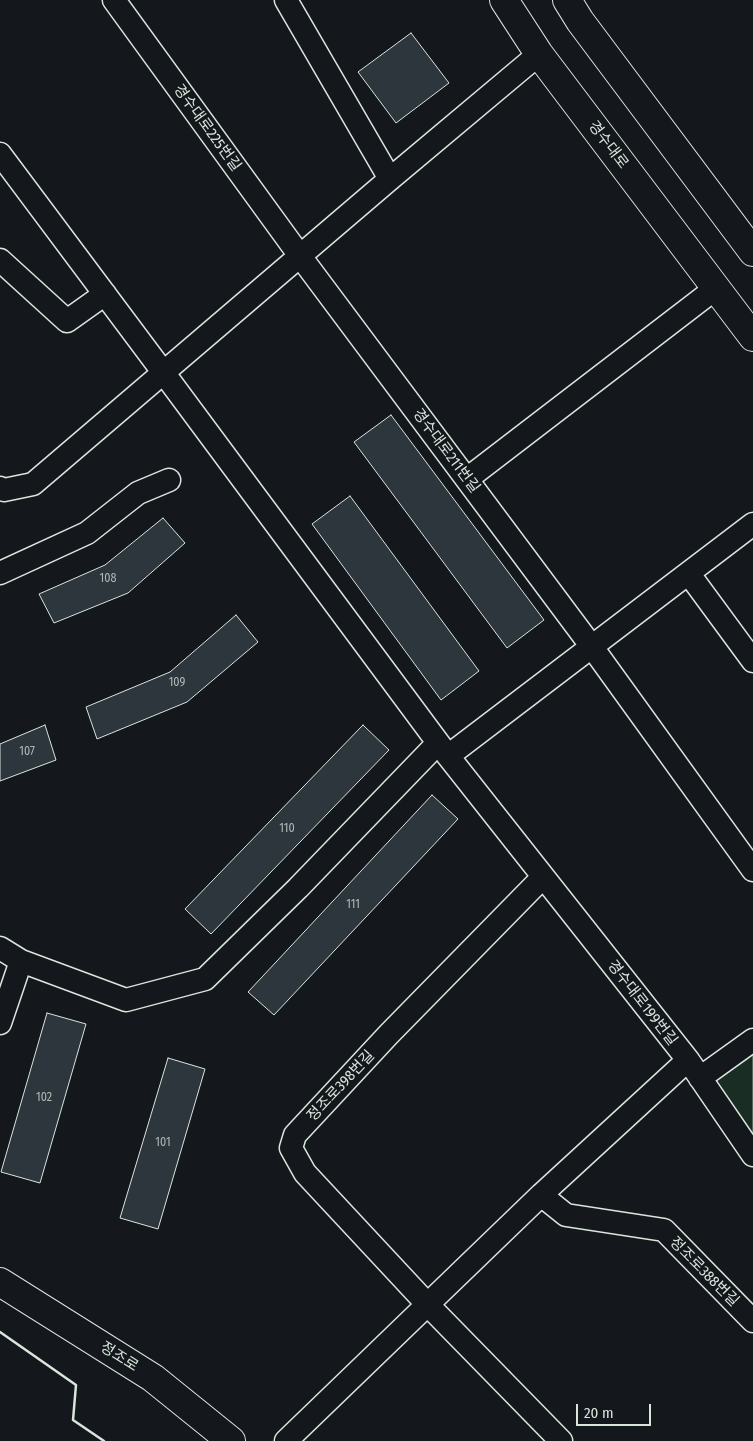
<!DOCTYPE html>
<meta charset="utf-8">
<style>
body{margin:0}
#map{position:relative;width:753px;height:1441px;overflow:hidden;background:#14181c;font-family:"Fira Sans Condensed",sans-serif}
canvas{display:block}
.scale{position:absolute;left:576px;top:1404px;width:75px;height:22px;box-sizing:border-box;border:2px solid #d8e6dc;border-top:0;padding-left:6px;font-size:15px;line-height:18px;white-space:nowrap;color:#d8e6dc;-webkit-text-stroke:4px #14181c;paint-order:stroke}
</style>
<div id="map">
<canvas width="753" height="1441"></canvas>
<div class="scale">20 m</div>
</div>
<script>
const c = document.querySelector('canvas').getContext('2d');
c.lineJoin = 'round';
function fillPath(path, color) { c.fillStyle = color; c.fill(path, 'evenodd'); }
const toPath = rows => new Path2D(rows.map(r => 'M' + r).join(''));
function stroke(path, color, width, dash) { c.strokeStyle = color; c.lineWidth = width; c.lineCap = dash ? 'butt' : 'round'; c.setLineDash(dash || []); c.stroke(path); }
function drawText(font, color, halo, rows, align = 'center') {
  c.font = font + ' "Fira Sans Condensed","Noto Sans KR",sans-serif'; c.lineWidth = 4; c.setLineDash([]); c.textBaseline = 'middle'; c.strokeStyle = halo; c.fillStyle = color; for (const [text, x, y, turn = 0] of rows) {
    c.save(); c.translate(x, y); c.rotate((+turn || 0) * Math.PI / 180); c.textAlign = isNaN(turn) ? turn : align; if (halo) c.strokeText(text, 0, 0); c.fillText(text, 0, 0); c.restore();
  }
}
const green = toPath([
 [753,1051,753,1144,709,1081,753,1051]
]);
fillPath(green, '#1a2d24');
stroke(green, '#939e99', 1);
const building = toPath([
 [411,33,449,83,396,123,358,72,411,33],
 [391,415,544,620,507,648,354,442,391,415],
 [350,496,479,671,441,700,312,524,350,496],
 [163,518,185,543,128,593,54,623,39,594,105,565,163,518],
 [236,615,258,642,187,702,97,739,86,707,170,672,236,615],
 [45,725,56,760,0,781,0,744,45,725],
 [363,725,389,750,211,934,185,909,363,725],
 [432,795,458,819,274,1015,248,992,432,795],
 [47,1013,86,1024,40,1183,1,1172,47,1013],
 [168,1058,205,1069,158,1229,120,1218,168,1058]
]);
fillPath(building, '#2c363c');
stroke(building, '#d8e6dc', 1);
const minor = toPath([
 [114,0,300,256,592,647,753,870],
 [286,0,390,179],
 [0,154,163,372,448,756,688,1060,753,1155],
 [0,260,67,321,105,294],
 [467,479,716,288],
 [0,488,4,490,33,484,390,179,539,54],
 [0,573,87,533,138,493,169,480],
 [689,574,753,661],
 [448,756,753,524],
 [543,877,389,1034,295,1135,291,1148,305,1173,428,1305,561,1441],
 [0,948,21,961],
 [0,1023,21,961,126,1000,205,979,298,888,438,743],
 [700,1078,753,1040],
 [541,1195,566,1215,664,1230,753,1321],
 [286,1441,541,1195,688,1060]
]);
const tertiary = toPath([
 [0,1282,153,1378,231,1441]
]);
const primary = toPath([
 [504,0,539,54,753,337],
 [567,0,580,21,753,252]
]);
stroke(minor, '#d8e6dc', 25);
stroke(tertiary, '#d8e6dc', 30);
stroke(primary, '#d8e6dc', 30);
stroke(minor, '#14181c', 22);
stroke(tertiary, '#14181c', 28);
stroke(primary, '#14181c', 28);
stroke(toPath([
 [0,1332,76,1385,73,1420,104,1441]
]), '#d8e6dc', 2.5);
drawText('12px', '#adbab4', null, [
 ["108",108,579],
 ["109",177,683],
 ["107",27,752],
 ["110",287,829],
 ["111",353,905],
 ["102",44,1098],
 ["101",163,1143]
]);
drawText('15px', '#d8e6dc', '#14181c', [
 ["경수대로225번길",207,128,54],
 ["경수대로",608,145,53],
 ["경수대로211번길",446,451,53],
 ["경수대로199번길",642,1003,52],
 ["정조로398번길",341,1086,-47],
 ["정조로388번길",704,1272,45],
 ["정조로",119,1357,32]
]);
</script>
